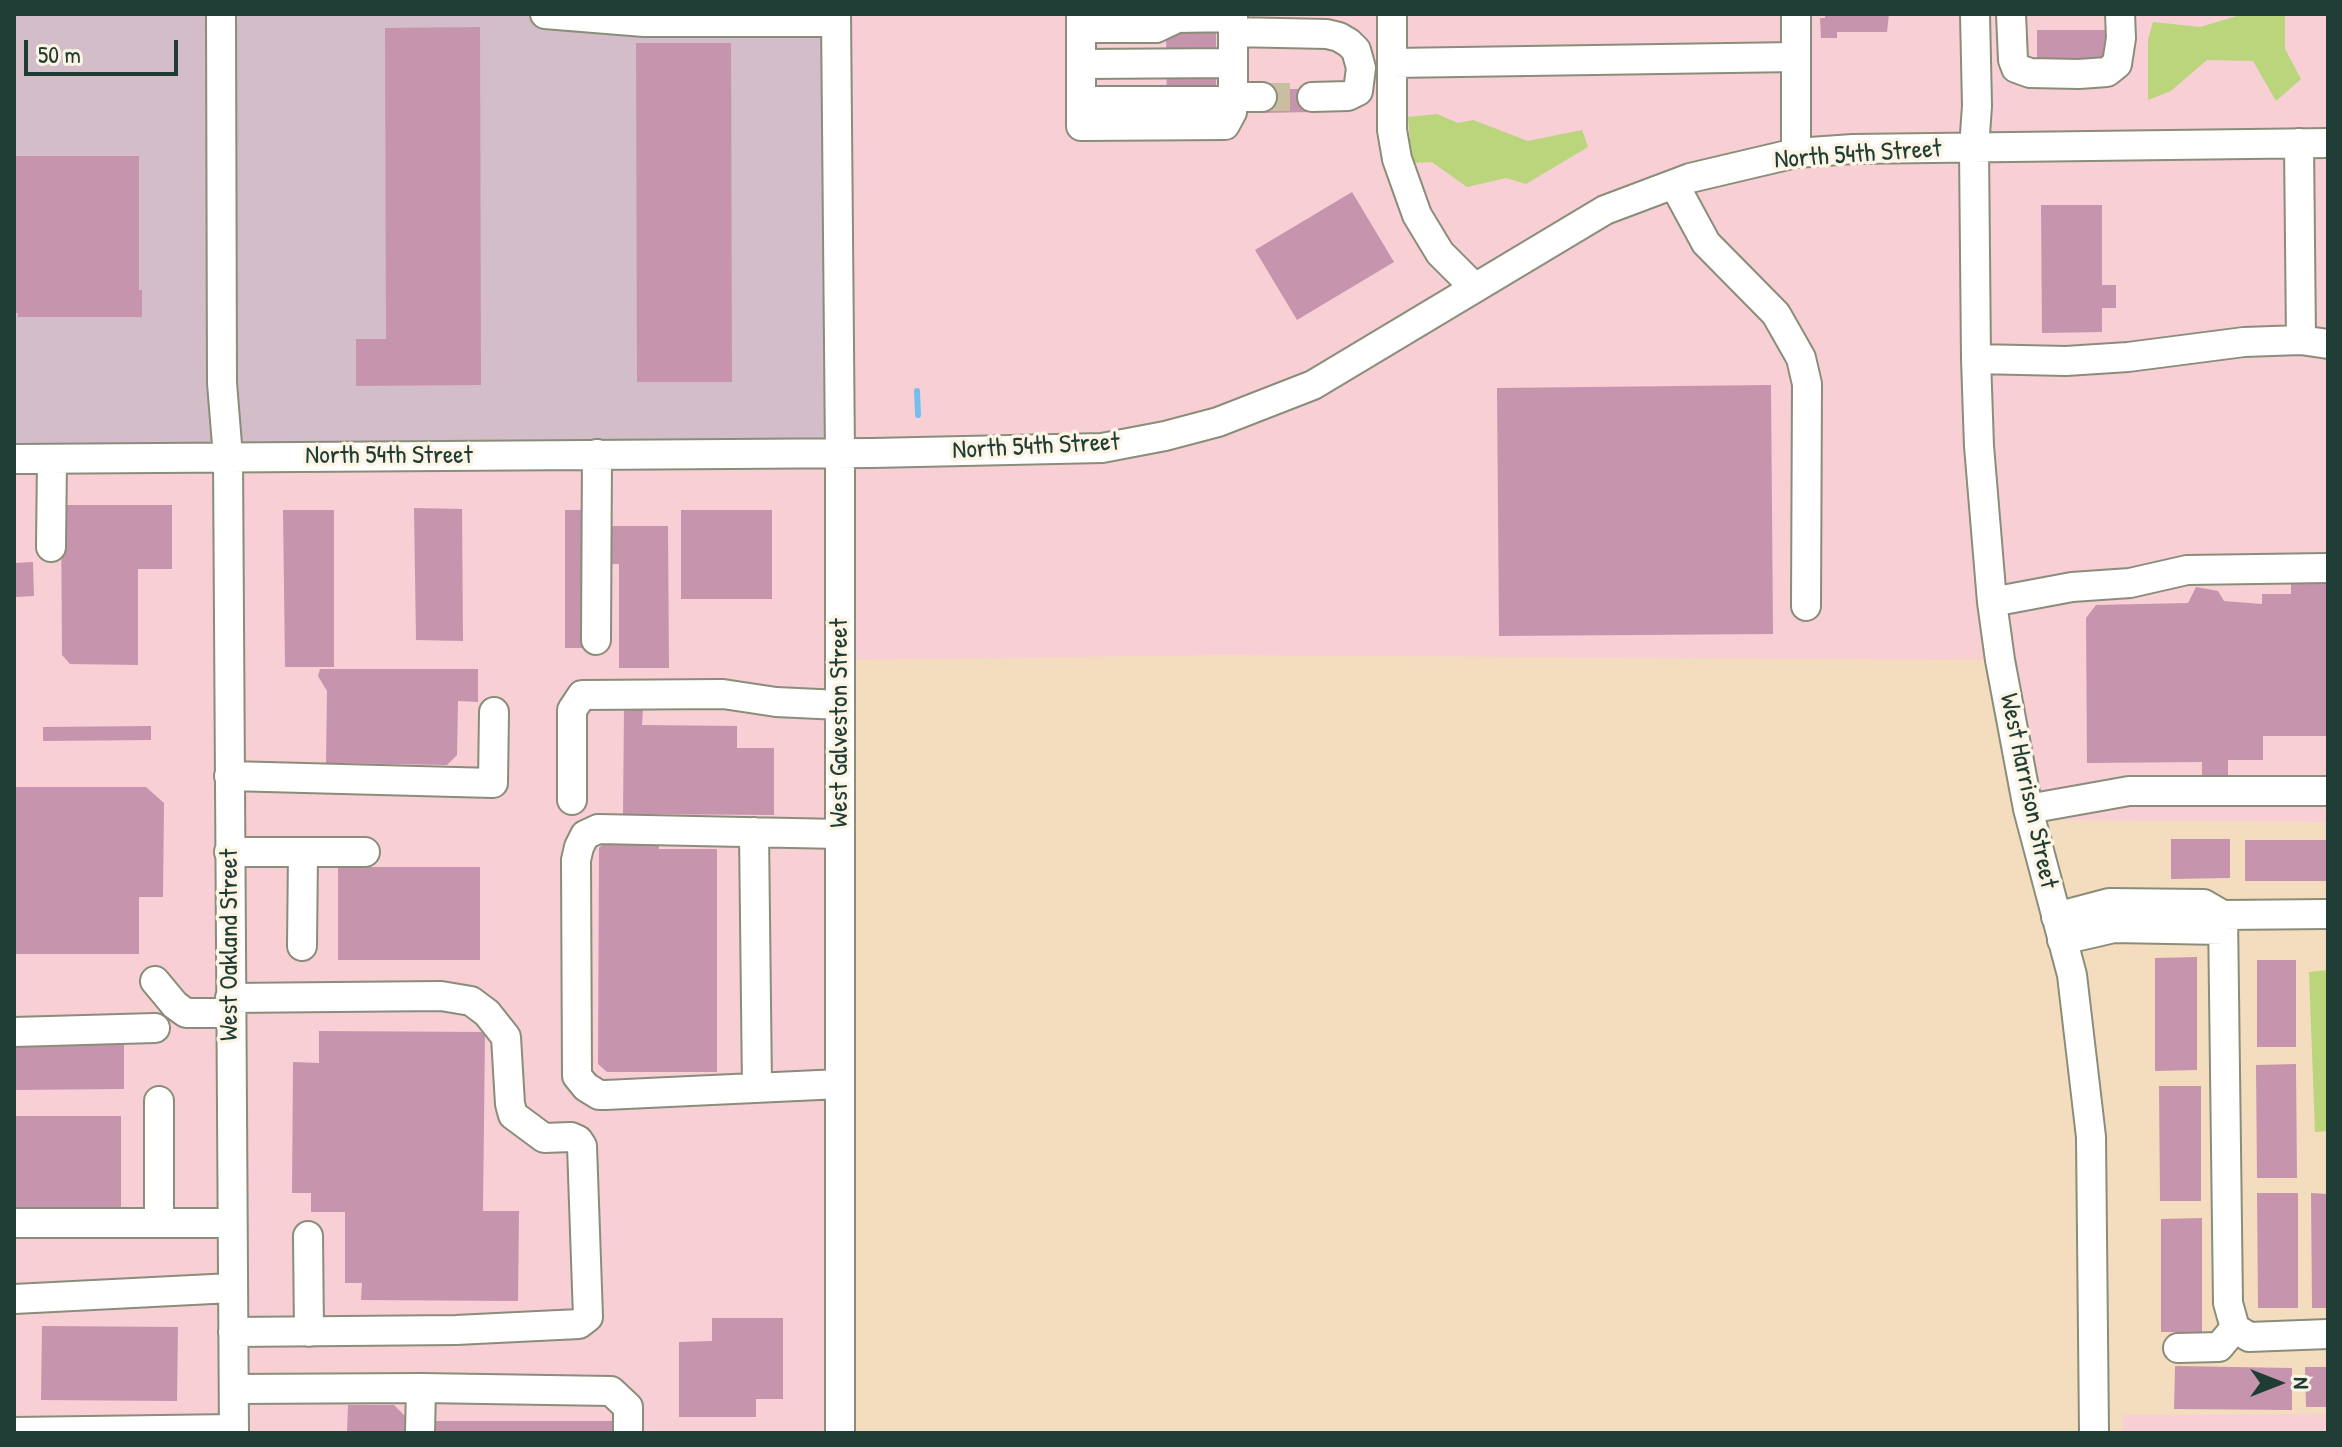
<!DOCTYPE html>
<style>
body{margin:0}
#map{position:relative;width:2342px;height:1447px;overflow:hidden;background:#f4ddbe;font-family:"Patrick Hand",sans-serif}
canvas{display:block}
.frame{position:absolute;inset:0;border:16px solid #1f3d34;pointer-events:none}
.north{position:absolute;left:2238px;top:1343px;width:80px;height:80px;-webkit-text-stroke:6px #fcf5e5;paint-order:stroke;rotate:90deg;font-size:22px;font-weight:700;line-height:32px;text-align:center;color:#1f3d34}
.north::after{content:'';display:block;margin:auto;width:28px;height:36px;background:#1f3d34;clip-path:polygon(50% 0,100% 100%,50% 72%,0 100%)}
.scale{position:absolute;left:24px;top:40px;width:154px;height:36px;box-sizing:border-box;border:4px solid #1f3d34;border-top:0;padding-left:10px;font-size:24px;line-height:28px;white-space:nowrap;color:#1f3d34;-webkit-text-stroke:6px #fcf5e5;paint-order:stroke}
</style>
<div id="map">
<canvas width="2342" height="1447"></canvas>
<div class="frame"></div>
<div class="north">N</div>
<div class="scale">50 m</div>
</div>
<script>
const c = document.querySelector('canvas').getContext('2d');
c.lineJoin = 'round';
function fillPath(path, color) { c.fillStyle = color; c.fill(path, 'evenodd'); }
const toPath = rows => new Path2D(rows.map(r => 'M' + r).join(''));
function stroke(path, color, width, dash) { c.strokeStyle = color; c.lineWidth = width; c.lineCap = dash ? 'butt' : 'round'; c.setLineDash(dash || []); c.stroke(path); }
function drawText(font, color, halo, rows, align = 'center') {
  c.font = font + ' "Patrick Hand",sans-serif'; c.lineWidth = 7; c.setLineDash([]); c.textBaseline = 'middle'; c.strokeStyle = halo; c.fillStyle = color; for (const [text, x, y, turn = 0] of rows) {
    c.save(); c.translate(x, y); c.rotate((+turn || 0) * Math.PI / 180); c.textAlign = isNaN(turn) ? turn : align; if (halo) c.strokeText(text, 0, 0); c.fillText(text, 0, 0); c.restore();
  }
}
fillPath(toPath([
 [836,14,2328,14,2328,822,2031,820,1999,660,1220,655,840,660,829,1433,14,1433,14,459],
 [2328,1414,2328,1433,2122,1433,2122,1415]
]), '#f7cfd4');
fillPath(toPath([
 [14,14,836,14,840,454,14,459]
]), '#d2bdc8');
fillPath(toPath([
 [2244,14,2285,14,2285,49,2301,79,2276,101,2253,61,2207,60,2171,91,2148,100,2148,40,2153,22,2200,27],
 [1437,114,1458,123,1473,120,1528,141,1582,130,1588,147,1526,184,1506,178,1467,187,1432,162,1412,163,1408,117],
 [2328,970,2328,1131,2315,1132,2309,972]
]), '#bad57b');
stroke(toPath([
 [917,391,918,415]
]), '#76beee', 6);
fillPath(toPath([
 [1825,14,1889,14,1887,32,1837,32,1837,38,1821,38,1820,18,1825,18],
 [1166,24,1216,24,1216,118,1167,118],
 [480,27,481,385,356,386,356,339,386,339,385,28],
 [2037,30,2109,30,2109,62,2037,63],
 [636,43,731,43,732,382,637,382],
 [1262,89,1312,89,1312,112,1262,113],
 [14,156,139,156,139,290,142,290,142,317,18,317,18,313,14,313],
 [1352,192,1394,262,1297,320,1255,250],
 [2041,205,2102,205,2102,285,2116,285,2116,308,2102,308,2102,332,2042,333],
 [1771,385,1773,634,1499,636,1497,388],
 [61,505,172,505,172,569,138,569,138,665,70,664,62,655],
 [414,508,462,509,463,641,416,640],
 [283,510,334,510,334,667,285,667],
 [565,510,582,510,582,648,565,648],
 [681,510,772,510,772,599,681,599],
 [611,526,668,526,669,668,619,668,619,564,611,564],
 [33,562,34,596,16,597,15,563],
 [2328,578,2328,736,2263,736,2263,760,2228,760,2228,781,2202,781,2202,762,2087,763,2086,618,2096,605,2188,603,2196,587,2218,591,2224,601,2262,604,2262,594,2291,594,2291,583],
 [320,669,478,669,478,702,458,701,457,755,447,765,326,763,327,691,318,676],
 [624,709,643,709,642,725,737,726,737,748,774,748,774,815,623,814],
 [151,726,151,740,43,741,43,727],
 [14,787,146,787,164,803,163,897,139,897,139,954,14,954],
 [609,837,659,837,659,849,717,849,717,1072,607,1072,598,1064,599,848],
 [2171,839,2230,839,2230,878,2171,879],
 [2245,840,2328,840,2328,881,2245,881],
 [338,867,480,867,480,960,338,960],
 [2197,957,2197,1070,2155,1071,2155,958],
 [2257,960,2296,960,2296,1047,2257,1047],
 [319,1031,485,1032,483,1211,519,1211,518,1301,361,1300,362,1283,345,1283,345,1212,311,1212,311,1193,292,1193,293,1062,319,1063],
 [124,1040,124,1089,14,1090,14,1041],
 [2296,1064,2297,1178,2257,1178,2256,1065],
 [2159,1086,2201,1086,2201,1201,2160,1201],
 [14,1116,121,1116,121,1209,14,1209],
 [2257,1193,2298,1193,2298,1308,2258,1308],
 [2311,1193,2328,1194,2328,1308,2312,1308],
 [2202,1218,2202,1332,2161,1332,2161,1219],
 [712,1318,783,1318,783,1399,756,1399,756,1417,679,1417,679,1342,712,1341],
 [42,1326,178,1327,177,1401,41,1400],
 [2175,1366,2292,1368,2292,1410,2174,1409],
 [2305,1367,2328,1367,2328,1407,2306,1407],
 [348,1405,394,1405,405,1416,405,1433,347,1433],
 [434,1421,621,1421,621,1433,434,1433]
]), '#c794ad');
stroke(toPath([
 [1262,97,1312,97]
]), '#c9bda2', 28, [28, 14]);
const minor = toPath([
 [221,14,222,383,228,457,234,1433],
 [545,14,644,22,836,22],
 [836,14,840,454,840,1433],
 [1081,14,1081,126,1225,125,1232,112,1233,101,1233,14],
 [1392,14,1392,130,1397,159,1417,215,1440,253,1475,288],
 [1796,14,1796,153],
 [1975,14,1977,106,1974,148,1976,359,1979,446,1992,602,2000,660,2028,809,2072,975,2091,1137,2094,1433],
 [2011,14,2013,60,2016,68,2030,73,2079,74,2107,72,2117,64,2121,38,2120,14],
 [1081,28,1156,28,1177,18,1233,17],
 [1233,32,1327,34,1339,37,1349,43,1356,50,1361,68,1358,91,1348,96,1312,97],
 [1393,63,1796,57],
 [1081,64,1233,63],
 [1233,97,1262,97],
 [1082,101,1233,101],
 [2299,143,2301,340],
 [1674,184,1706,243,1776,314,1801,358,1807,384,1806,606],
 [1976,359,2066,361,2128,357,2244,342,2301,340,2328,344],
 [14,459,872,453,1102,448,1165,436,1218,422,1313,385,1605,210,1690,178,1796,153,1853,149,2328,143],
 [51,547,52,459],
 [1992,602,2072,587,2130,583,2187,570,2328,568],
 [596,640,597,454],
 [229,776,493,783,494,712],
 [572,800,572,710,582,695,723,694,776,702,840,705],
 [2028,809,2129,791,2328,791],
 [754,832,757,1088],
 [840,834,598,829,585,835,579,847,576,860,577,1076,586,1087,599,1095,605,1095,840,1084],
 [229,852,365,852],
 [2223,915,2228,1303,2235,1328,2249,1337,2328,1334],
 [2056,917,2109,903,2204,904,2223,915,2328,914],
 [2062,940,2114,928,2223,930],
 [302,946,303,852],
 [155,981,175,1005,186,1013,230,1013],
 [230,998,441,996,471,1001,487,1013,506,1037,510,1104,513,1115,544,1138,571,1137,578,1140,582,1146,588,1317,579,1324,456,1330,233,1332],
 [14,1032,155,1028],
 [159,1101,159,1223],
 [14,1223,232,1223],
 [308,1236,309,1332],
 [14,1299,232,1288],
 [2178,1348,2219,1347,2235,1328],
 [234,1389,421,1388,611,1391,628,1407,628,1433],
 [14,1432,234,1429],
 [420,1433,421,1388]
]);
stroke(minor, '#8a8d79', 32);
stroke(minor, '#fff', 28);
drawText('26px', '#1f3d34', '#fcf5e5', [
 ["North 54th Street",1858,155,-4],
 ["North 54th Street",1036,447,-3],
 ["North 54th Street",389,456],
 ["West Galveston Street",840,723,-90],
 ["West Harrison Street",2028,791,78],
 ["West Oakland Street",230,945,-90]
]);
</script>
